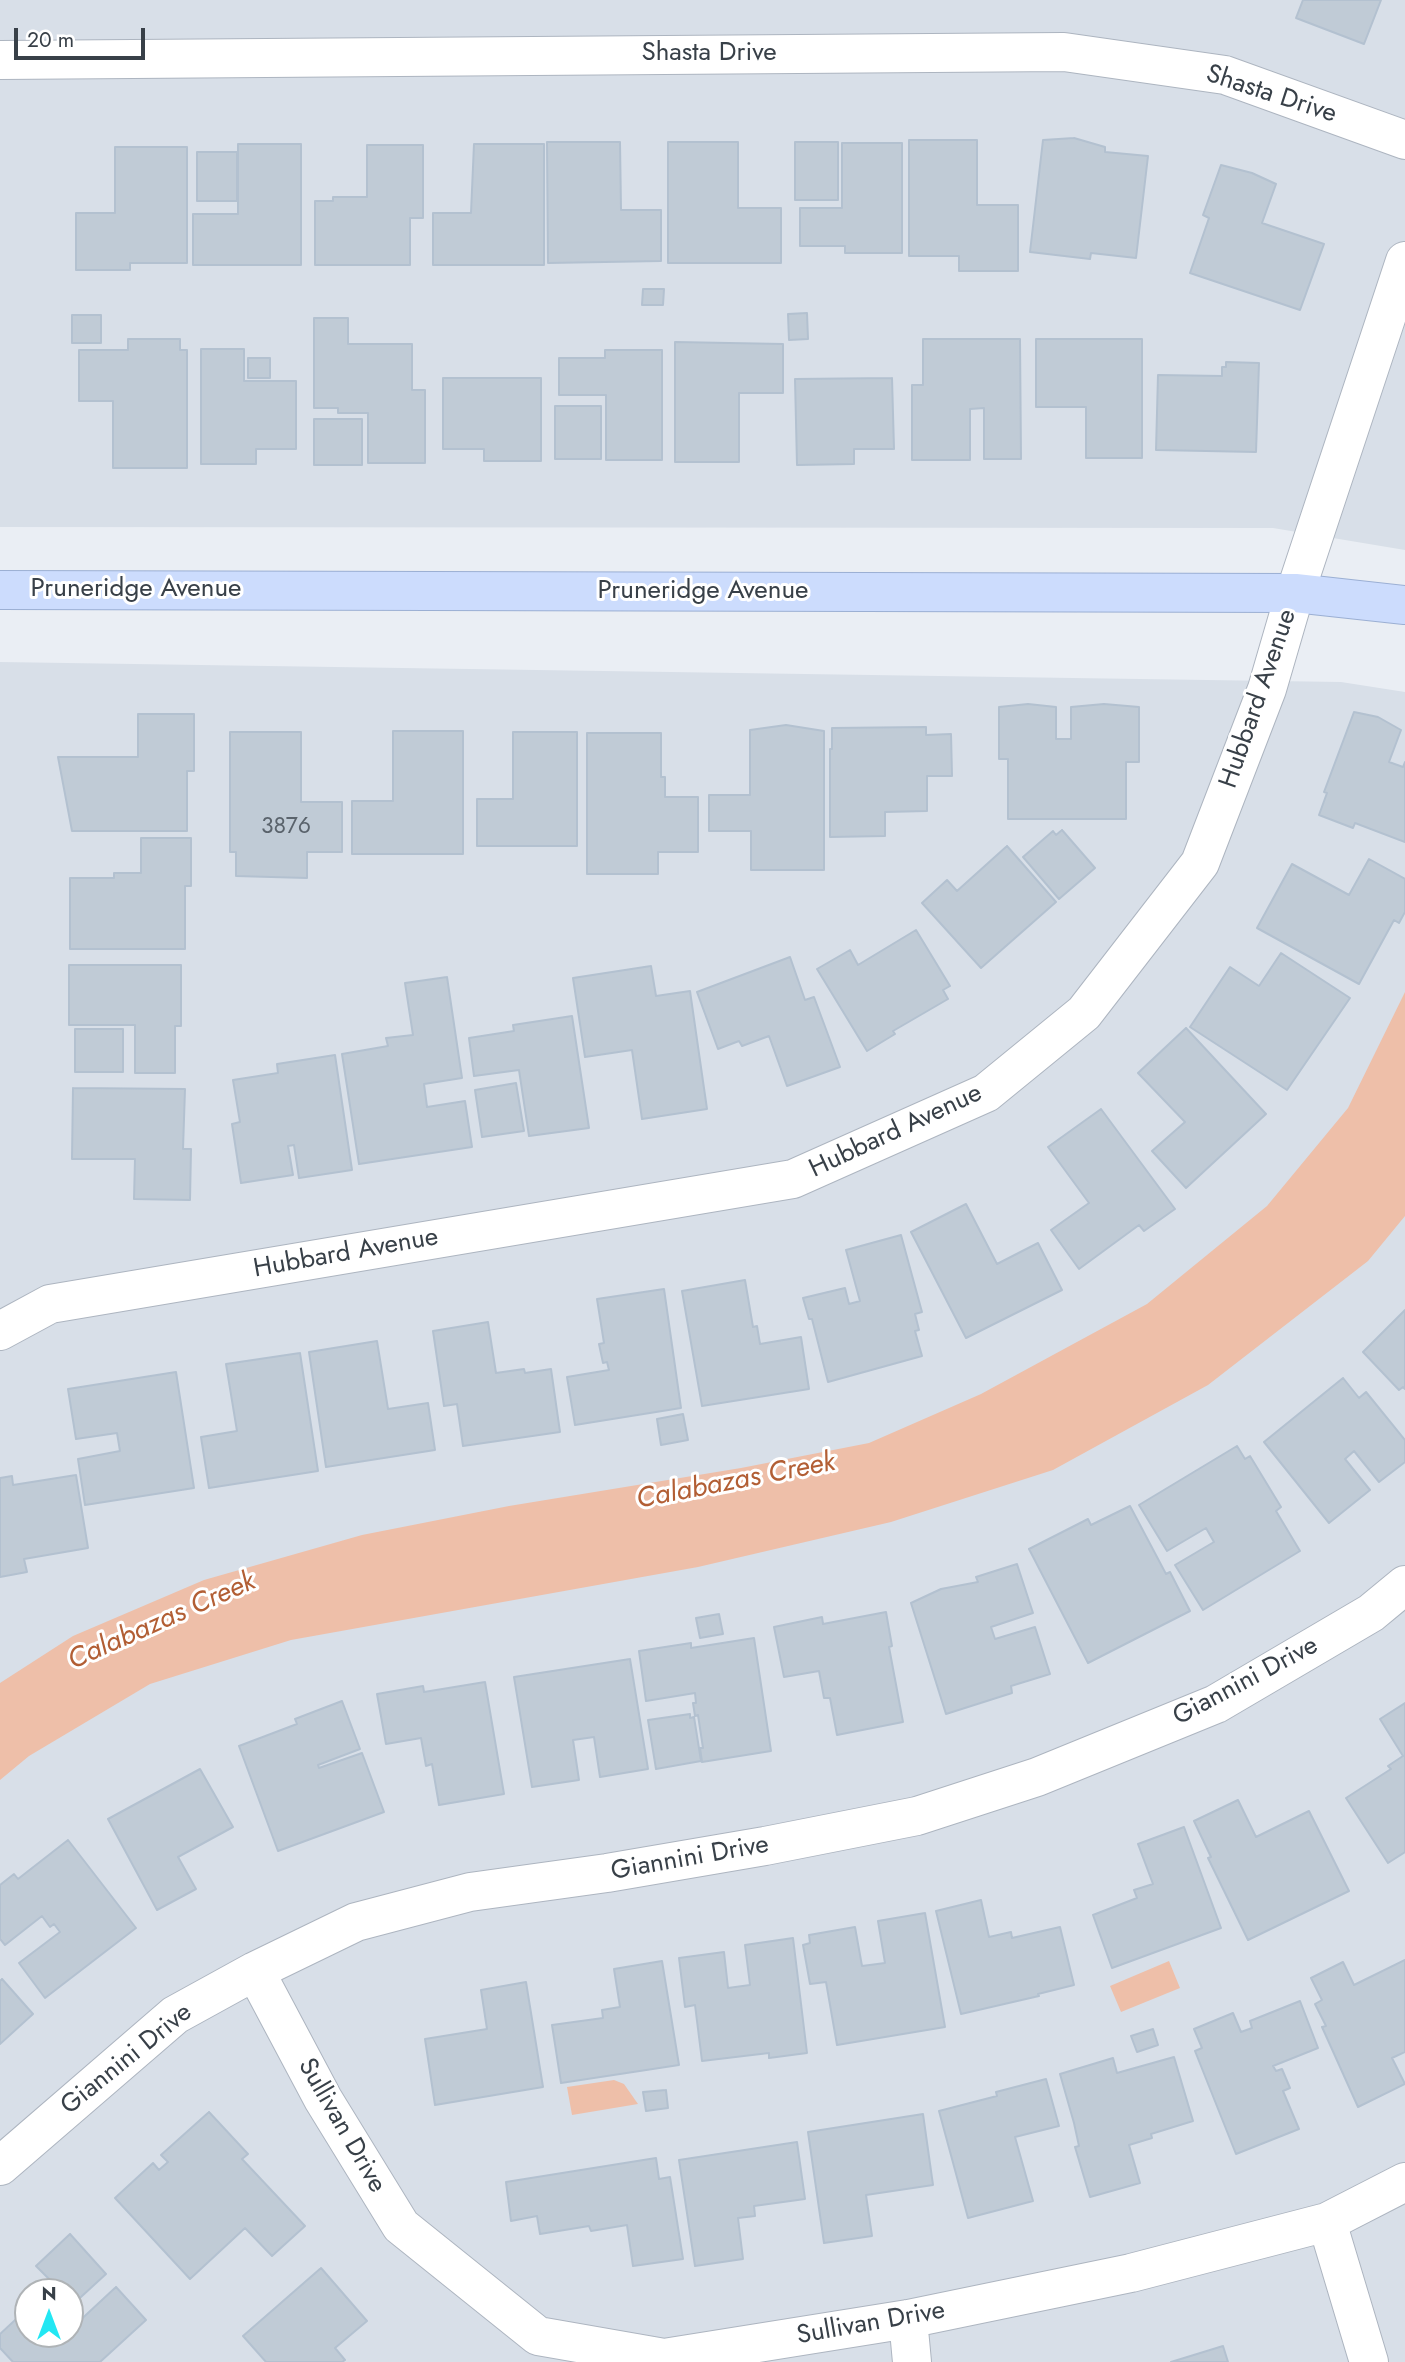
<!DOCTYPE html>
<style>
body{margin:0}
#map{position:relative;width:1405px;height:2362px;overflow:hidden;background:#eaeef4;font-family:Jost,sans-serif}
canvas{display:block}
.north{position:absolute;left:14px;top:2278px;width:70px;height:70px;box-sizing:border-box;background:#fff;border:2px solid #afb3b6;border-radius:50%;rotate:0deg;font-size:19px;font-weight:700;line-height:28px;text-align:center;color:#384048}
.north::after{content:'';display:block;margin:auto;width:24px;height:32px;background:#23e7f3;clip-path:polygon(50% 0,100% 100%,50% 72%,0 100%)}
.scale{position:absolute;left:14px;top:28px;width:131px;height:32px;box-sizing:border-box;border:4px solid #384048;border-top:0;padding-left:9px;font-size:21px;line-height:24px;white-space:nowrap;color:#384048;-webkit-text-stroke:5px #fff;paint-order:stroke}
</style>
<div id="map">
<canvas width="1405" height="2362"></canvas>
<div class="north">N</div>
<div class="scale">20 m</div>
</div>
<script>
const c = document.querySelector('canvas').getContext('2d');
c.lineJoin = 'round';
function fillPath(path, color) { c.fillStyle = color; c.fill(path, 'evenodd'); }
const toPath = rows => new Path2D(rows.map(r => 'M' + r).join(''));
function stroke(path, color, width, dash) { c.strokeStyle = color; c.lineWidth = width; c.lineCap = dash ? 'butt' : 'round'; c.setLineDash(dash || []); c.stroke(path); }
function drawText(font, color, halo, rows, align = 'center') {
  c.font = font + ' Jost,sans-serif'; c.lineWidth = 6; c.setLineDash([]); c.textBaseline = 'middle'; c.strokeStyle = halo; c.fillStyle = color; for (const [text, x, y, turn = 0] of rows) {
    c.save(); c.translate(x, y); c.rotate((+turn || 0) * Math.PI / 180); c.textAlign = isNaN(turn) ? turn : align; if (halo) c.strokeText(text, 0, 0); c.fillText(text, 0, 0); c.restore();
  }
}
fillPath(toPath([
 [0,0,1405,0,1405,550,1273,528,0,527],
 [0,662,1341,682,1405,692,1405,2362,0,2362],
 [28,2292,70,2292,70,2334,28,2334]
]), '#d8dfe8');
fillPath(toPath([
 [1405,992,1405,1216,1368,1261,1208,1385,1053,1470,891,1522,698,1567,291,1640,150,1684,29,1756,0,1780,0,1683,73,1636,204,1580,362,1535,509,1506,741,1468,869,1443,981,1394,1147,1304,1267,1206,1348,1108],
 [1169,1961,1180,1988,1121,2012,1110,1986],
 [614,2080,624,2084,638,2104,572,2115,567,2087]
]), '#eebfa9');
const building = toPath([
 [1303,0,1381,0,1364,44,1296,18,1303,0],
 [1074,138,1105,147,1105,152,1148,156,1136,258,1091,253,1090,259,1030,252,1043,140,1074,138],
 [909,140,977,140,977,205,1018,205,1018,271,959,271,959,256,909,256,909,140],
 [547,142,620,142,621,210,661,210,661,261,548,263,547,142],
 [668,142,738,142,738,208,781,208,781,263,668,263,668,142],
 [795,142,838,142,838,200,795,200,795,142],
 [842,143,902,143,902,253,845,253,845,246,800,246,800,208,842,208,842,143],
 [238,144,301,144,301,265,193,265,193,214,238,214,238,144],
 [474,144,544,144,544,265,433,265,433,213,471,213,474,144],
 [367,145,423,145,423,218,410,218,410,265,315,265,315,201,333,201,333,197,367,197,367,145],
 [115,147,187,147,187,263,130,263,130,270,76,270,76,213,115,213,115,147],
 [197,152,237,152,237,201,197,201,197,152],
 [1221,165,1252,173,1276,184,1262,223,1324,244,1300,310,1190,273,1209,218,1203,215,1221,165],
 [643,289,664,289,663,305,642,305,643,289],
 [807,313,808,339,789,340,788,314,807,313],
 [72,315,101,315,101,343,72,343,72,315],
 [314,318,348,318,348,344,412,344,412,390,425,390,425,463,368,463,368,413,338,413,338,408,314,408,314,318],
 [128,339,180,339,180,350,187,350,187,468,113,468,113,401,79,401,79,350,128,350,128,339],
 [923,339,1020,339,1021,459,984,459,984,408,970,409,970,460,912,460,912,385,923,385,923,339],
 [1036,339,1142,339,1142,458,1086,458,1086,407,1036,407,1036,339],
 [675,342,783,344,783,393,739,393,739,462,675,462,675,342],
 [201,349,244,349,244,381,296,381,296,449,256,449,256,464,201,464,201,349],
 [605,350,662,350,662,460,606,460,606,395,559,395,559,358,605,358,605,350],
 [248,358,270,358,270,378,248,378,248,358],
 [1226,362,1259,363,1256,452,1156,450,1158,375,1222,376,1222,367,1226,367,1226,362],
 [443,378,541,378,541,461,484,461,484,449,443,449,443,378],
 [892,378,894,449,854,449,854,464,797,465,795,379,892,378],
 [555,406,601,406,601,459,555,459,555,406],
 [314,419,362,419,362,465,314,465,314,419],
 [1028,704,1056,707,1056,739,1071,739,1071,707,1104,704,1139,707,1139,762,1126,762,1126,819,1008,819,1008,759,999,759,999,707,1028,704],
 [1354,712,1378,717,1401,730,1389,762,1403,767,1405,762,1405,842,1355,823,1353,828,1319,815,1327,793,1324,792,1354,712],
 [138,714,194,714,194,771,187,771,187,831,72,831,58,757,138,757,138,714],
 [786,725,824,731,824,870,751,870,751,831,709,831,709,795,750,795,750,730,786,725],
 [926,727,926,735,951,734,952,776,927,776,927,811,885,812,885,836,830,837,830,749,832,749,832,728,926,727],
 [393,731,463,731,463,854,352,854,352,801,393,801,393,731],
 [230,732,301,732,301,802,342,802,342,852,307,852,307,878,236,876,236,852,230,852,230,732],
 [513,732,577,732,577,846,477,846,477,799,513,799,513,732],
 [587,733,661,733,661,777,665,777,665,797,698,797,698,852,658,852,658,874,587,874,587,733],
 [1062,830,1095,868,1059,899,1023,857,1053,831,1056,835,1062,830],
 [141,838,191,838,191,886,185,886,185,949,70,949,70,878,114,878,114,873,141,873,141,838],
 [1007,846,1056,902,981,968,922,903,947,880,957,891,1007,846],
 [1369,859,1405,879,1405,912,1399,923,1394,920,1359,984,1257,928,1292,864,1349,895,1369,859],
 [916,930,950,986,943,990,948,999,893,1031,895,1034,867,1051,817,969,850,950,858,965,916,930],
 [1281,953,1350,998,1287,1090,1190,1027,1230,967,1259,986,1281,953],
 [790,957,805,1000,814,997,840,1067,787,1086,769,1036,742,1046,739,1041,718,1049,697,992,790,957],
 [69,965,181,965,181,1026,175,1026,175,1073,135,1073,135,1025,69,1025,69,965],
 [651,966,656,996,690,991,707,1109,642,1119,632,1050,585,1057,573,978,651,966],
 [447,977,462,1078,424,1084,427,1107,465,1101,472,1147,359,1164,342,1054,388,1046,386,1038,413,1035,405,983,447,977],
 [572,1016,589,1128,529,1136,519,1070,474,1076,469,1038,514,1031,513,1025,572,1016],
 [1186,1028,1266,1114,1186,1188,1152,1151,1185,1122,1138,1073,1186,1028],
 [75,1029,123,1029,123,1072,75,1072,75,1029],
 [335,1055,352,1170,299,1178,294,1145,288,1146,293,1175,241,1183,232,1124,240,1122,233,1080,278,1073,277,1064,335,1055],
 [516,1083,524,1131,482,1137,475,1090,516,1083],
 [73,1088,185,1089,183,1149,191,1149,190,1200,134,1199,135,1159,72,1159,73,1088],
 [1101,1109,1175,1209,1144,1231,1139,1225,1079,1269,1051,1230,1089,1203,1048,1147,1101,1109],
 [966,1204,997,1264,1038,1243,1062,1290,966,1338,911,1232,966,1204],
 [901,1235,922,1312,915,1314,919,1330,915,1331,922,1356,828,1382,812,1319,809,1319,803,1298,845,1288,849,1304,860,1301,846,1250,901,1235],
 [745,1280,753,1327,757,1326,760,1344,801,1337,809,1389,702,1406,682,1291,745,1280],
 [664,1289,681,1408,575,1425,567,1377,609,1370,607,1362,603,1363,599,1344,604,1343,597,1299,664,1289],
 [1405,1310,1405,1389,1403,1387,1399,1390,1363,1352,1405,1310],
 [488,1322,496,1373,524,1369,525,1373,551,1369,560,1432,463,1446,457,1404,444,1406,433,1331,488,1322],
 [377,1341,388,1409,428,1403,435,1450,326,1467,309,1352,377,1341],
 [300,1353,318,1471,209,1488,201,1437,237,1431,226,1364,300,1353],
 [176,1372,194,1488,85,1505,78,1459,120,1451,117,1433,76,1439,68,1389,176,1372],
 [1343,1378,1359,1398,1366,1392,1405,1440,1405,1462,1379,1482,1354,1451,1345,1459,1370,1490,1329,1523,1264,1442,1343,1378],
 [683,1414,688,1440,661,1445,657,1419,683,1414],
 [1237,1446,1245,1459,1250,1456,1281,1507,1276,1511,1300,1551,1203,1610,1175,1565,1214,1542,1206,1528,1167,1551,1139,1505,1237,1446],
 [76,1475,88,1548,24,1559,27,1572,0,1577,0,1478,12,1476,13,1485,76,1475],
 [1130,1506,1166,1574,1170,1572,1190,1611,1088,1663,1029,1549,1088,1519,1091,1525,1130,1506],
 [1017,1564,1033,1613,991,1627,995,1639,1035,1627,1050,1674,1011,1686,1012,1693,946,1714,911,1603,941,1589,978,1582,976,1577,1017,1564],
 [886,1612,892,1646,889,1647,903,1722,837,1735,830,1698,824,1698,819,1671,784,1677,774,1627,822,1617,823,1624,886,1612],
 [719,1614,723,1634,700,1638,696,1618,719,1614],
 [754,1638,771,1751,702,1762,700,1748,703,1748,698,1715,695,1716,693,1703,696,1703,695,1693,646,1701,639,1651,691,1643,691,1648,754,1638],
 [630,1659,648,1769,600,1777,594,1737,573,1740,579,1780,532,1787,514,1677,630,1659],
 [485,1682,504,1794,439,1805,432,1764,426,1766,421,1738,386,1744,377,1694,423,1686,424,1692,485,1682],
 [342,1701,360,1749,318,1765,319,1768,362,1753,384,1812,278,1851,239,1746,297,1724,295,1719,342,1701],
 [1405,1703,1405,1852,1388,1863,1346,1798,1391,1769,1388,1766,1403,1756,1380,1719,1405,1703],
 [690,1714,690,1718,694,1717,701,1761,656,1769,648,1720,690,1714],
 [200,1769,233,1827,178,1857,196,1889,157,1910,108,1819,200,1769],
 [1238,1800,1256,1837,1309,1811,1349,1891,1248,1940,1208,1858,1211,1857,1194,1821,1238,1800],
 [1184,1827,1221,1928,1112,1968,1093,1915,1137,1898,1134,1890,1153,1884,1138,1844,1184,1827],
 [68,1840,136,1928,45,1998,19,1963,60,1932,54,1924,50,1927,42,1916,5,1945,0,1939,0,1885,14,1874,18,1879,68,1840],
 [981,1900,989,1937,1011,1932,1012,1938,1060,1927,1074,1985,1038,1994,1039,1996,961,2014,936,1911,981,1900],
 [925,1913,945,2027,837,2045,826,1982,810,1984,803,1945,810,1943,809,1935,855,1927,862,1966,885,1963,878,1921,925,1913],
 [793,1938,807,2053,769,2058,769,2053,702,2061,695,2005,685,2007,679,1958,724,1952,728,1988,750,1985,745,1945,793,1938],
 [1405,1960,1405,2052,1392,2058,1405,2084,1358,2107,1322,2027,1326,2026,1315,2004,1322,2000,1311,1978,1343,1962,1354,1985,1405,1960],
 [662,1961,679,2065,561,2083,552,2025,603,2018,602,2010,620,2007,614,1969,662,1961],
 [2,1979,33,2014,0,2044,0,1981,2,1979],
 [526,1982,543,2087,435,2105,425,2039,487,2029,481,1990,526,1982],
 [1300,2001,1318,2048,1273,2066,1276,2071,1282,2069,1290,2088,1283,2091,1299,2129,1236,2154,1195,2051,1202,2048,1194,2029,1233,2013,1241,2032,1252,2028,1250,2021,1300,2001],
 [1153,2029,1158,2045,1137,2052,1131,2036,1153,2029],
 [1174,2057,1193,2121,1151,2134,1152,2138,1129,2145,1140,2183,1090,2197,1075,2147,1079,2146,1074,2123,1060,2074,1113,2058,1117,2073,1174,2057],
 [1046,2079,1059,2126,1015,2137,1033,2201,968,2218,939,2111,997,2096,996,2092,1046,2079],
 [666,2090,668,2108,646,2111,643,2092,666,2090],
 [209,2112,248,2154,242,2159,305,2226,272,2256,245,2228,190,2279,115,2198,153,2163,159,2170,168,2162,161,2155,209,2112],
 [923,2114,933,2185,866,2195,872,2236,824,2243,808,2132,923,2114],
 [797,2142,805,2199,754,2206,755,2216,738,2218,743,2259,695,2266,679,2160,797,2142],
 [656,2158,659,2179,670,2177,683,2259,633,2266,627,2225,591,2231,589,2226,540,2234,537,2216,511,2221,506,2182,656,2158],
 [70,2234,106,2274,70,2307,70,2292,51,2292,57,2287,36,2266,70,2234],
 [321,2268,367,2321,335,2348,345,2360,342,2362,266,2362,243,2336,321,2268],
 [116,2287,146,2320,100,2362,13,2362,0,2348,0,2334,28,2308,28,2334,70,2334,70,2322,74,2326,116,2287],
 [1223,2346,1228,2362,1171,2362,1223,2346]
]);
fillPath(building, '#c0cbd6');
stroke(building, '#b3c1d0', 2);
const minor = toPath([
 [0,60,1064,52,1225,75,1405,140],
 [0,1331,50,1304,793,1179,986,1093,1084,1013,1200,863,1267,689,1295,593,1405,261],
 [255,1971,323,2099,401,2226,538,2336,664,2358,908,2319,1131,2273,1327,2222,1405,2182],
 [0,2166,175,2015,255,1971,356,1922,470,1892,607,1873,765,1846,917,1816,1037,1777,1216,1704,1371,1613,1405,1585],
 [1327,2222,1369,2362],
 [908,2319,912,2362]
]);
const secondary = toPath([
 [0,590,1295,593,1405,605]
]);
stroke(minor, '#adb5c0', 40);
stroke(secondary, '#9bafd3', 40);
stroke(minor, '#fff', 38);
stroke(secondary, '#ccdcfd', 38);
drawText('23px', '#5a636c', null, [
 ["3876",286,827]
]);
drawText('26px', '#384048', '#fff', [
 ["Shasta Drive",709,54],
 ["Shasta Drive",1271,95,18],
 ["Pruneridge Avenue",136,590],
 ["Pruneridge Avenue",703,592],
 ["Hubbard Avenue",1259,699,-71],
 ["Hubbard Avenue",896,1132,-25],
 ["Hubbard Avenue",346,1254,-10],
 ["Giannini Drive",1246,1682,-28],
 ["Giannini Drive",690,1859,-10],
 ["Giannini Drive",127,2060,-39],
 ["Sullivan Drive",341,2126,60],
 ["Sullivan Drive",871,2324,-10]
]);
drawText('italic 28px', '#b25e34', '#fff', [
 ["Calabazas Creek",736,1482,-11],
 ["Calabazas Creek",162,1622,-24]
]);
</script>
